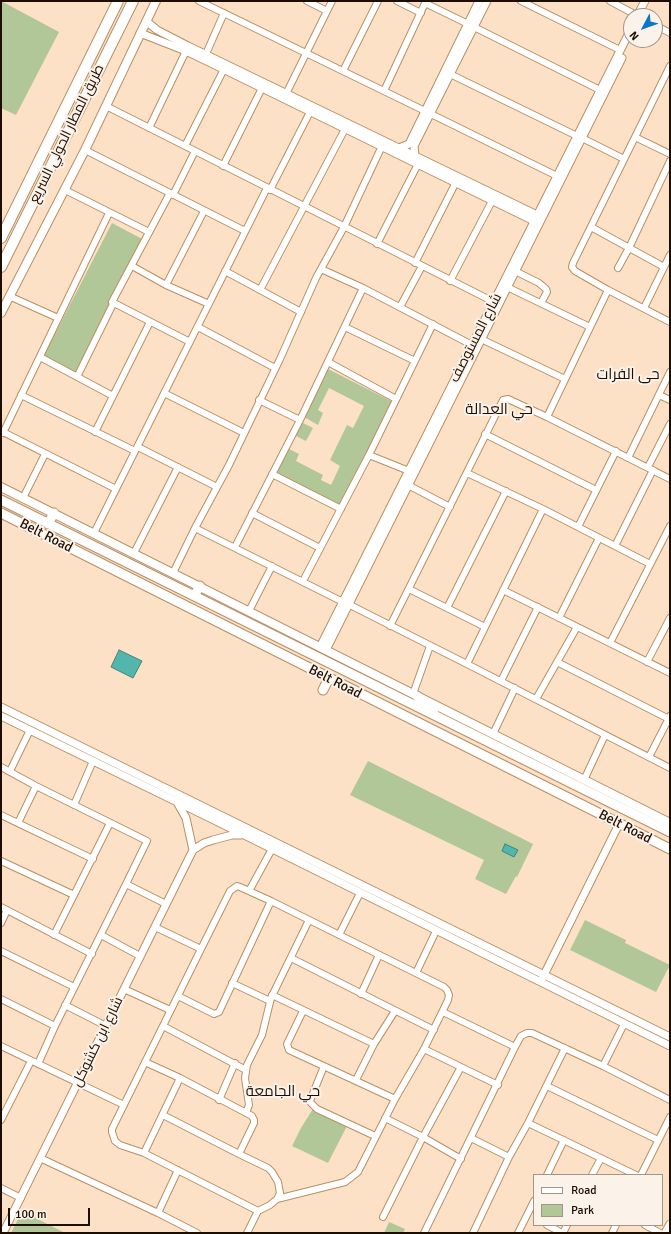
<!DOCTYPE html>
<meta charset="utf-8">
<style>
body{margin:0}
#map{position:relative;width:671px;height:1234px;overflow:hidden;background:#fde1c6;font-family:Signika,sans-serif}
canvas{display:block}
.frame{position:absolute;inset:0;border:2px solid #1d0d00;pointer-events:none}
.legend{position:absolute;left:533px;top:1174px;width:130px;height:52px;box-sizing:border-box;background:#fbf2e9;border:1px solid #a2968c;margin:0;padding:5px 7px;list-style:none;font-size:12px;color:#1d0d00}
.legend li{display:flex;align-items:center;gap:8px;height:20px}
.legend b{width:20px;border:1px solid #a2968c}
.north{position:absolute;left:623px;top:8px;width:40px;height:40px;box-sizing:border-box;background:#fbf2e9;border:1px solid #a2968c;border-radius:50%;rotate:229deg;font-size:11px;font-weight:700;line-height:16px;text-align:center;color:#1d0d00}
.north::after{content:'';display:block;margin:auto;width:14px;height:18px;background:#0c78c3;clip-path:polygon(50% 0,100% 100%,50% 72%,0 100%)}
.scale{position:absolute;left:8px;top:1208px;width:82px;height:18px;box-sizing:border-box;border:2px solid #1d0d00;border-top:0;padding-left:5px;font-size:12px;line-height:14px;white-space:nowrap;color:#1d0d00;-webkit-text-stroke:3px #fbf2e9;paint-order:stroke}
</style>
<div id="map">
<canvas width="671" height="1234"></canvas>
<div class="frame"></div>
<ul class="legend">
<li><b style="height:5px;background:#fff"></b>Road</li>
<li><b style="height:11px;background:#b2c797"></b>Park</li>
</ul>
<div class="north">N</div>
<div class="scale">100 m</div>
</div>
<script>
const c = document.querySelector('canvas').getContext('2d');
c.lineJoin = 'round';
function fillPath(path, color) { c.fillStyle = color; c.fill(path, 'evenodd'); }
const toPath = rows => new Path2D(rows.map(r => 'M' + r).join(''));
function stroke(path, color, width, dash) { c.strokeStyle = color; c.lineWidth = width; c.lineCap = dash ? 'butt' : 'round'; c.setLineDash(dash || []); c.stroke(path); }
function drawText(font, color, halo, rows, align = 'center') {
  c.font = font + ' Signika,Cairo,sans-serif'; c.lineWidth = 4; c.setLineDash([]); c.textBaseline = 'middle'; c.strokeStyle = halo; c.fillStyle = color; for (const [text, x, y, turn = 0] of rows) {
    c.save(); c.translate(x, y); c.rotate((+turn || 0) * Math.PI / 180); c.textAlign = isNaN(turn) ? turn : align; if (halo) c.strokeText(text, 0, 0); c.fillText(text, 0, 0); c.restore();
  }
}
fillPath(toPath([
 [1,1,59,32,16,115,1,108],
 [112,223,144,240,75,374,43,357],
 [328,369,393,402,340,506,275,472,287,448,299,454,296,461,323,475,321,480,331,485,340,466,330,460,347,425,353,428,364,406,329,388,318,410,323,413,318,425,304,417],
 [301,422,313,428,306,441,294,435],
 [368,761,533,844,517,877,516,876,506,894,475,879,484,860,350,795],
 [585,920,626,940,625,943,670,965,656,992,570,950],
 [314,1107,348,1124,328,1163,292,1146,301,1128],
 [22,1211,65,1233,11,1233],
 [389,1222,405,1229,403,1233,384,1233]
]), '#b2c797');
const water = toPath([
 [119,650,142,661,133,678,111,667,119,650],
 [505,844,518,850,514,857,502,851,505,844]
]);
fillPath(water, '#53b6ad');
stroke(water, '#438379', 1);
const minor = toPath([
 [199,1,425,111],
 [307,1,327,11],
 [397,1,421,13],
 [521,1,620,50],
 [610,1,638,16],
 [425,3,468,24],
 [655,25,670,33],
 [474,27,600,90],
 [206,54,224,13],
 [670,66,573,263,572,267,575,271,608,290,670,322],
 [343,71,378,1],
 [450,74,577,136],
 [384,91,426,1],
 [286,94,332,1],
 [106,106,494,302],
 [431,114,557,176],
 [149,128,186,51],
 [635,137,670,154],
 [582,138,624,159],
 [185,146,224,69],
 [85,150,245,231],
 [223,166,262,88],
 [65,190,149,232],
 [270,190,310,112],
 [170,193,112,302,190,342],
 [173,195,195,151],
 [591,227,664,267],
 [377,244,418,164],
 [415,263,456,182],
 [132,266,166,285,209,304],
 [618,268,629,248,670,161],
 [321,269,363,288,472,345],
 [225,271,301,312],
 [515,271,539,283,546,289,547,292,541,303],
 [450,281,492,201],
 [166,285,204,211],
 [507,287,590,327],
 [260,290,345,129],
 [9,296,58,318],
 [400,307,422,266],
 [644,308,670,255],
 [198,327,275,368],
 [345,327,415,361],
 [481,339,565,379],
 [40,357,113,396],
 [328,362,396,399],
 [77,377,113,304],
 [164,393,244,433],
 [21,395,135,451],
 [659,395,670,400],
 [259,400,300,420],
 [547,417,608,290],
 [1,431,116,489],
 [95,432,150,322],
 [3,433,109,213],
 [485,434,596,490],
 [138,447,217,487],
 [369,455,409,471],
 [628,458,670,372],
 [648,467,670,424],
 [467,473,543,509,650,564],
 [272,474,341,509],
 [408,485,450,507],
 [23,498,45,454],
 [252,513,320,548],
 [578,527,616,451],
 [195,528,343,602],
 [94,533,267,188],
 [615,546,653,470],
 [235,547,300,420,363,288],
 [134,553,178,467],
 [173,573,195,528,229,465,280,359,316,278,344,227,382,146],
 [303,581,369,455,433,324],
 [409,589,485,627],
 [503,590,670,673],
 [348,604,467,664,670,768],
 [447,608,506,491],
 [249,611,272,566],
 [559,618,599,538],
 [390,626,503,400,508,399,547,417,670,479],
 [610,643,670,526],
 [557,662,669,719],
 [647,662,670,618],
 [467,664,543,509],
 [501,681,538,607],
 [413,694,430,646],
 [536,699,577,627],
 [493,734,515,688],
 [649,757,670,716],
 [1,767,36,786,147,841,126,884],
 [10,771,30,730],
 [584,780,605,735],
 [74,805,93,761],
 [1,815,93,859],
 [18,823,36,786],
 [1,861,74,895],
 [249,891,272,849],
 [1,907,92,954],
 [1,923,7,910],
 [155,927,201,949],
 [54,935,110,823],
 [101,935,140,956],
 [339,935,360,893],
 [1,951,74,987],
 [291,958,434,1030],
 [416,973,436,931],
 [232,983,270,1001],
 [124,989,170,1010],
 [361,994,379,955],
 [272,995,374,1044],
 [178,996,214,1014,219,1012,271,901],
 [1,999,55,1026],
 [65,1005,106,1026],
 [303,1011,287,1044,289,1050,395,1099],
 [443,1012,515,1047,521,1036,527,1033,532,1033,603,1066,670,1100],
 [163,1026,246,1070],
 [1,1046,124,1105],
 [424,1049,498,1085],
 [145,1062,180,1078,252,1116,254,1120,254,1123,239,1154],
 [38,1064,55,1026,126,884,166,904],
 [324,1066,310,1101,311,1103,317,1109,375,1136],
 [603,1066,624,1024],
 [356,1080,374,1044,395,1011],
 [547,1086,658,1140],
 [219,1100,235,1063],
 [246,1113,249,1105,245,1078,247,1065,262,1035,271,998,309,920],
 [163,1115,239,1154,268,1168,272,1172,278,1182,280,1193,277,1199],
 [385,1118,423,1137,461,1159],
 [1,1120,31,1061],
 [528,1123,636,1175],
 [471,1138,509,1157],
 [144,1153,180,1078],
 [40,1158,158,1213,197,1233],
 [547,1175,564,1140],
 [592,1175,601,1158],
 [641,1175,670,1117],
 [1,1188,21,1198],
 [158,1213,178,1170],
 [383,1217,423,1137,461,1067],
 [547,1225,562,1233],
 [645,1225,660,1233],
 [247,1233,258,1211,270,1205,277,1199,345,1182,358,1172,395,1099,424,1049,448,1000,449,995,447,990,444,987,271,901,240,887,237,886,230,891,201,949,112,1129,112,1132,115,1141,120,1145,144,1153,258,1211],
 [424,1233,515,1047],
 [473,1233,509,1157,528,1123,565,1048],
 [518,1233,534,1201],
 [563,1233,567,1225],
 [612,1233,616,1225]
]);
const tertiary = toPath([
 [637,16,645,1],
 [146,21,157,30,188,46,537,215],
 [140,33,186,51,215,65,534,221],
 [399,148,409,144,479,1],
 [415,156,414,146,487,1],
 [320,647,631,29],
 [326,650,622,58],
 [1,707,670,1037],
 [1,716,208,817,670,1046],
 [177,802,186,818,193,850],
 [193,850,204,843,213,840,232,835,241,835],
 [542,979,619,824],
 [3,1233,193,850],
 [665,1233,670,1224]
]);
const secondary = toPath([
 [1,313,85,150,156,1],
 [1,487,670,823]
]);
const primary = toPath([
 [1,500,670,832],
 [1,513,670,849],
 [48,524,54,513],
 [194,596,200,586],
 [323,690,329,678],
 [417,696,434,713]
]);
const trunk = toPath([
 [1,238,118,1],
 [1,267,133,1]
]);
stroke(minor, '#b98f63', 8);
stroke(tertiary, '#b98f63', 9);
stroke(secondary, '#b98f63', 10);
stroke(primary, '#b98f63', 11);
stroke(trunk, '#b98f63', 12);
stroke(minor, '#fff', 6);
stroke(tertiary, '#fff', 7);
stroke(secondary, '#fff', 8);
stroke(primary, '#fff', 9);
stroke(trunk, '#fff', 10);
drawText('14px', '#1d0d00', '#fbf2e9', [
 ["طريق المطار الحولي السريع",67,134,-64],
 ["شارع المستوصف",476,338,-63],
 ["Belt Road",46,536,27],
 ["Belt Road",335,682,27],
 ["Belt Road",625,827,27],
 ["شارع ابن كشوكل",98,1042,-64]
]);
drawText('15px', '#1d0d00', '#fbf2e9', [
 ["حی الفرات",628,375],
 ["حي العدالة",499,410],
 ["حي الجامعة",283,1092]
]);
</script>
